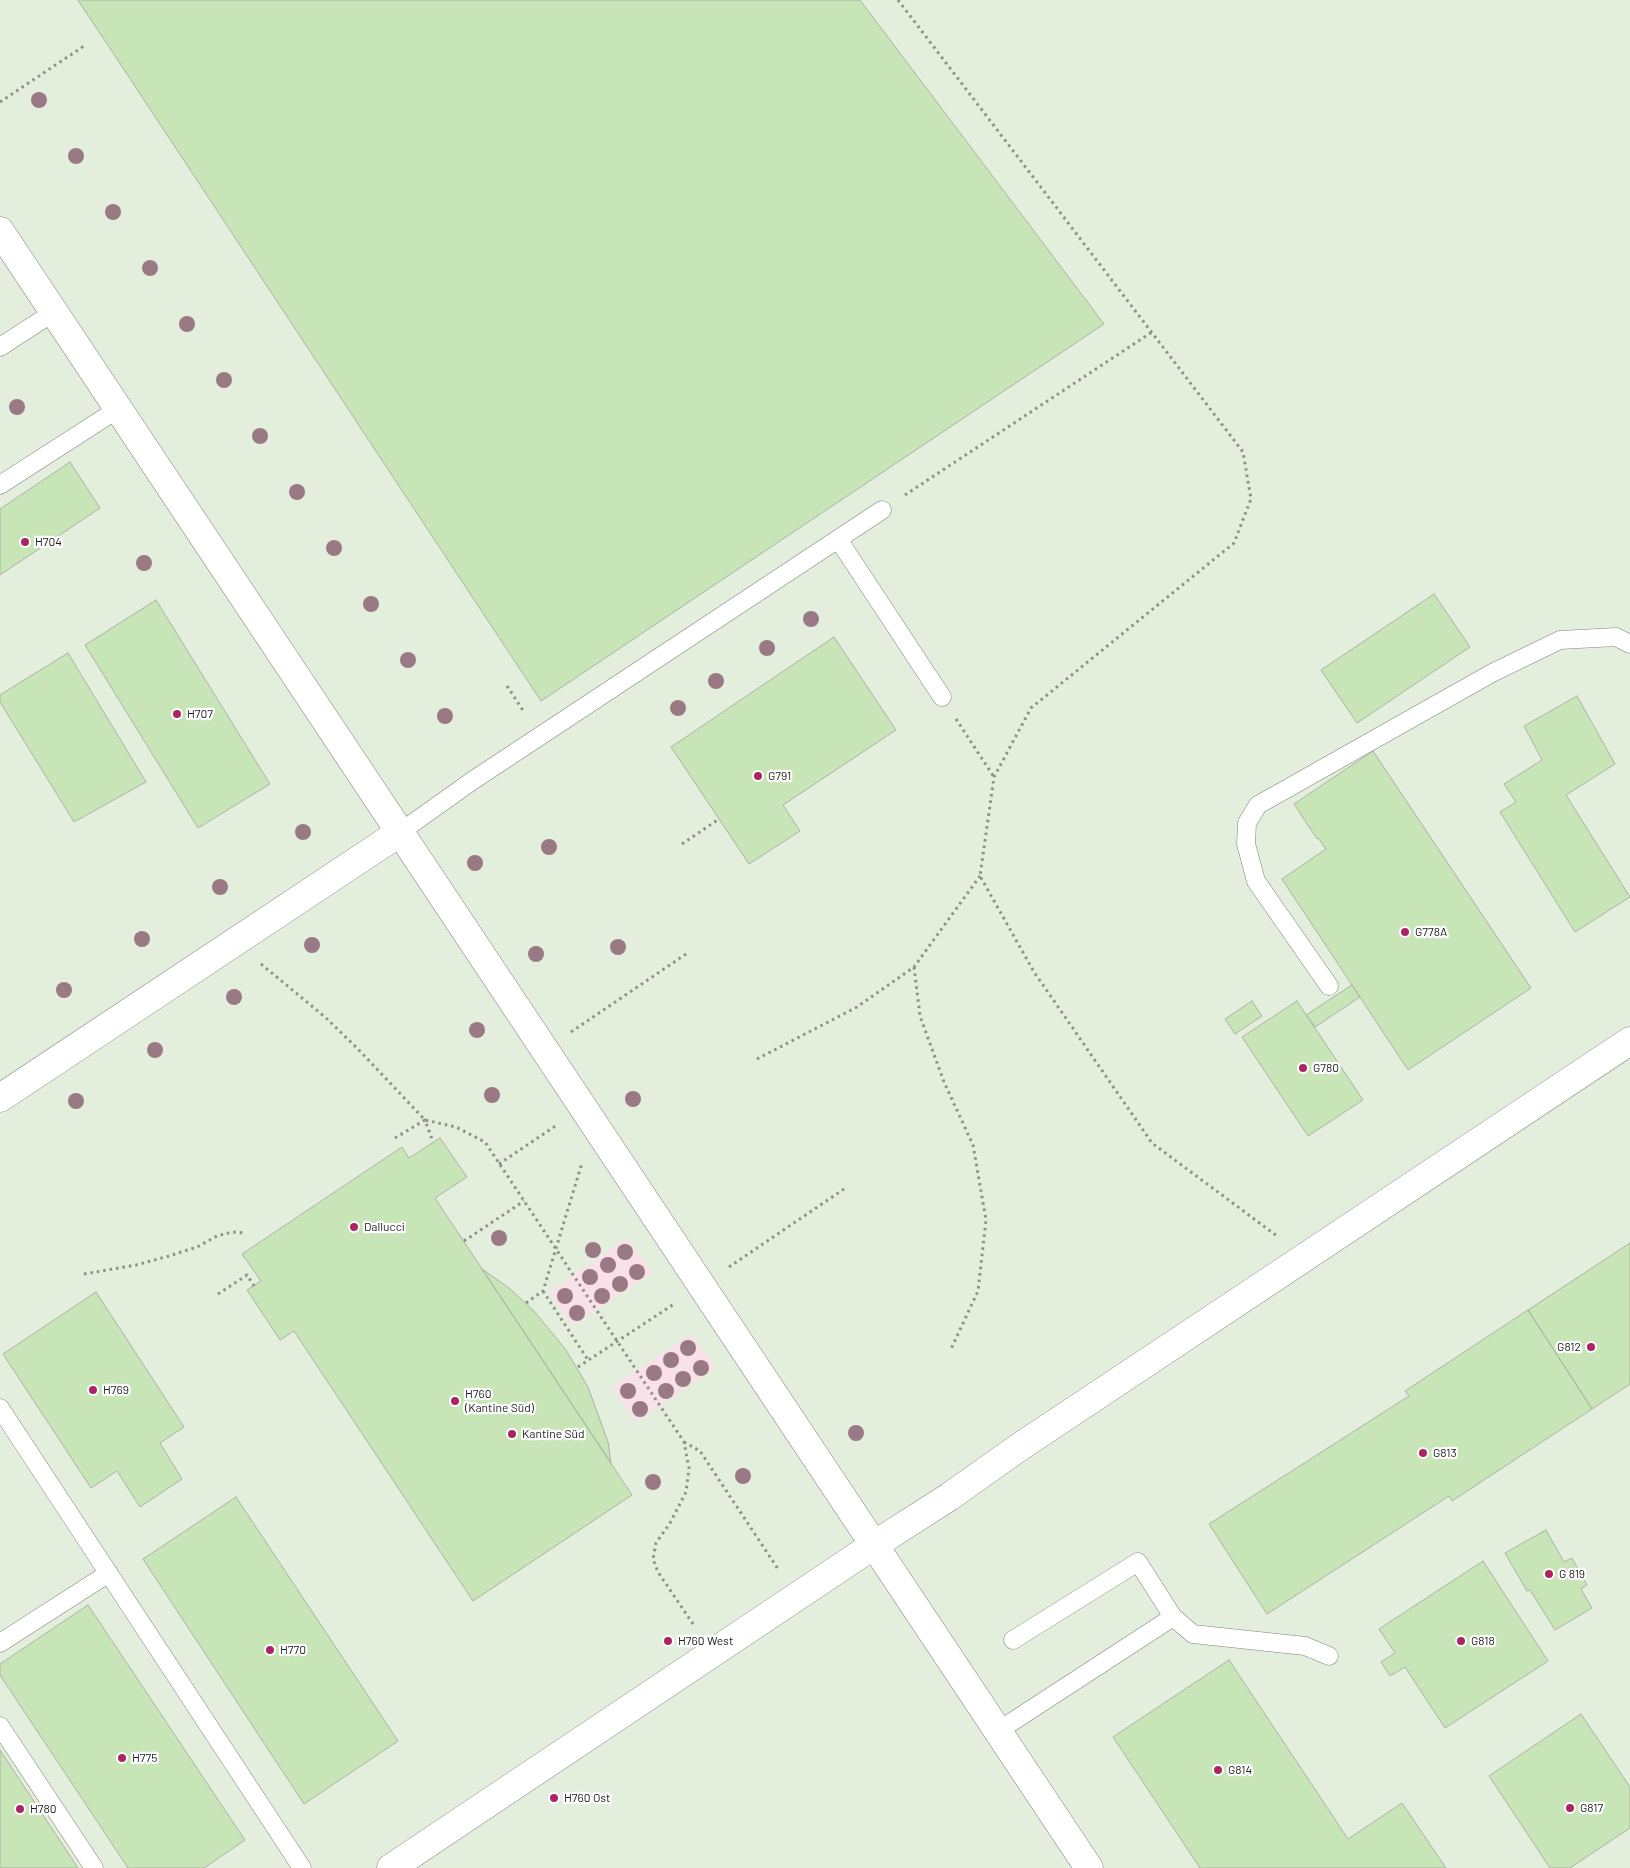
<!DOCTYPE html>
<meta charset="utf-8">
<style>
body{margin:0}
canvas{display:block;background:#f3fbee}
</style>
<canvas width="1630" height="1868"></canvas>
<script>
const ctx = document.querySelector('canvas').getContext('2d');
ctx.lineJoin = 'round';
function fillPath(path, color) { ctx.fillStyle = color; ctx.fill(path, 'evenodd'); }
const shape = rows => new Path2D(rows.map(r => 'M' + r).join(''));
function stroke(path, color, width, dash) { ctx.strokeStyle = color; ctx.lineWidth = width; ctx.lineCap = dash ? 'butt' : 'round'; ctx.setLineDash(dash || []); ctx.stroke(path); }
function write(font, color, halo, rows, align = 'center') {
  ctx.font = font + ' Barlow,sans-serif'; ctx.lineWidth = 4.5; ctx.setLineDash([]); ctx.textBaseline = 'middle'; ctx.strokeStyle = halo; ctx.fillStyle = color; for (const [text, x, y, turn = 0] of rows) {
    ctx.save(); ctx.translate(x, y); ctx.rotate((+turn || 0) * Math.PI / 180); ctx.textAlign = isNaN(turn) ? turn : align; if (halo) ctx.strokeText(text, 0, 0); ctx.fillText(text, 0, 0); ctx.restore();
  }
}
fillPath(shape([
 [0,0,1630,0,1630,1868,0,1868]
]), '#e3efdc');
fillPath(shape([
 [628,1238,652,1273,572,1326,549,1292],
 [692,1334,715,1368,636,1422,612,1387]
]), '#f8e1e8');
const building = shape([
 [78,0,860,0,1104,324,541,701,78,0],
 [70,462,100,508,0,575,0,509,70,462],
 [1434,594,1470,647,1357,723,1321,670,1434,594],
 [156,600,270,784,198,828,85,645,156,600],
 [834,637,896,730,783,805,800,831,749,864,671,747,834,637],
 [68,653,146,782,74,822,0,702,0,695,68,653],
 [1577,696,1615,764,1566,795,1630,897,1575,932,1500,812,1516,802,1504,784,1542,760,1524,726,1577,696],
 [1373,751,1531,988,1408,1070,1282,879,1326,849,1318,838,1317,839,1294,804,1373,751],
 [1352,985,1360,997,1315,1027,1306,1015,1352,985],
 [1252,1001,1262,1016,1235,1034,1225,1019,1252,1001],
 [1297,1001,1363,1100,1308,1136,1242,1037,1297,1001],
 [440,1138,467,1177,435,1198,632,1495,473,1601,294,1331,280,1340,247,1290,261,1281,242,1254,402,1147,409,1158,440,1138],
 [1630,1243,1630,1384,1592,1409,1528,1310,1630,1243],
 [482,1269,509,1288,534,1311,566,1350,588,1387,608,1442,611,1463,482,1269],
 [96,1292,184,1427,160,1443,182,1479,140,1507,117,1471,91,1488,3,1354,96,1292],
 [1528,1310,1592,1409,1452,1501,1449,1496,1267,1614,1209,1524,1409,1396,1405,1391,1528,1310],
 [236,1497,398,1741,304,1804,143,1559,236,1497],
 [1546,1530,1564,1562,1572,1558,1587,1585,1581,1589,1592,1608,1555,1630,1530,1590,1527,1591,1505,1553,1546,1530],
 [1483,1561,1548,1661,1445,1728,1405,1667,1390,1676,1381,1662,1395,1653,1379,1629,1483,1561],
 [88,1605,245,1840,204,1868,128,1868,0,1675,0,1664,88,1605],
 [1229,1660,1348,1839,1402,1803,1446,1868,1200,1868,1113,1737,1229,1660],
 [1581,1714,1630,1787,1630,1828,1570,1868,1550,1868,1489,1776,1581,1714],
 [0,1750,78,1868,0,1868,0,1750]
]);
fillPath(building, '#c7e5b6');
stroke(building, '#acb3a8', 1);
const service = shape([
 [0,347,54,312],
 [0,485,118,409],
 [838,539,942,697],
 [399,833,472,781,882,510],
 [1329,986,1256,881,1246,844,1247,823,1258,805,1492,673,1560,640,1616,637,1630,644],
 [0,1408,302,1868],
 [1013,1640,1138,1562,1173,1617,1193,1634,1305,1646,1329,1656],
 [0,1643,109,1573],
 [0,1726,94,1868],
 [998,1731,1173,1617]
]);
const minor = shape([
 [0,231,1089,1868],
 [0,1098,399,833],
 [391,1868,874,1545,949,1497,1018,1448,1630,1041]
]);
stroke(service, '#7e857a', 19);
stroke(minor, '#7e857a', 29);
stroke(shape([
 [898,0,1243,452,1251,499,1234,543,1031,708,994,777,980,876,1034,972,1152,1143,1277,1236],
 [0,102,84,46],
 [905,495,1152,332],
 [507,686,524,712],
 [956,719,994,777],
 [682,844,719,819],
 [261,964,325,1017,358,1049,425,1120,456,1127,485,1142,684,1442,689,1468,686,1492,670,1523,656,1543,653,1559,658,1572,695,1627],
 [914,967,920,1016,944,1082,973,1145,986,1220,978,1291,951,1349],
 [571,1032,686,954],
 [757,1059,857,1007,914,967,980,876],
 [395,1138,425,1120,433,1142],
 [499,1164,557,1125],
 [464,1241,524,1201],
 [729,1267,844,1189],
 [84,1274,136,1265,169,1256,197,1247,217,1236,232,1232,245,1233],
 [543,1291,588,1360],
 [218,1294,247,1275,254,1286],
 [526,1303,543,1291,582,1163],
 [578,1367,674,1304],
 [684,1442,700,1451,778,1569]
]), '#8b9188', 3, [2.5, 4]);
stroke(service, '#fff', 18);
stroke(minor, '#fff', 28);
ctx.fillStyle = '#997983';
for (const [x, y] of [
 [39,100],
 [76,156],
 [113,212],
 [150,268],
 [187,324],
 [224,380],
 [17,407],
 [260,436],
 [297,492],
 [334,548],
 [144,563],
 [371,604],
 [811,619],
 [767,648],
 [408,660],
 [716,681],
 [678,708],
 [445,716],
 [303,832],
 [549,847],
 [475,863],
 [220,887],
 [142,939],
 [312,945],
 [618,947],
 [536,954],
 [64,990],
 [234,997],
 [477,1030],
 [155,1050],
 [492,1095],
 [633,1099],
 [76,1101],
 [499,1238],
 [593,1250],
 [625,1252],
 [608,1265],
 [637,1272],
 [590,1277],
 [620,1284],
 [565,1296],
 [602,1296],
 [577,1313],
 [688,1348],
 [671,1360],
 [701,1368],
 [654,1373],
 [683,1379],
 [628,1391],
 [666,1391],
 [640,1409],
 [856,1433],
 [743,1476],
 [653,1482]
]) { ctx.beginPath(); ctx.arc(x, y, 8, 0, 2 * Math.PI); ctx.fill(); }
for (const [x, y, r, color] of [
 [25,542,5,"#ad2465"],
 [177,714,5,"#ad2465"],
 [758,776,5,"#ad2465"],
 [1405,932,5,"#ad2465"],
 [1303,1068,5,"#ad2465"],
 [354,1227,5,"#ad2465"],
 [1591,1347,5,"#ad2465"],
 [93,1390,5,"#ad2465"],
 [455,1401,5,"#ad2465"],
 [512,1434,5,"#ad2465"],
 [1423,1453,5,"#ad2465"],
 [1549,1574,5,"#ad2465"],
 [668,1641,5,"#ad2465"],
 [1461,1641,5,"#ad2465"],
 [270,1650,5,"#ad2465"],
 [122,1758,5,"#ad2465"],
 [1218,1770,5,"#ad2465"],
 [554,1798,5,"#ad2465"],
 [1570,1808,5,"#ad2465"],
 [20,1809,5,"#ad2465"]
]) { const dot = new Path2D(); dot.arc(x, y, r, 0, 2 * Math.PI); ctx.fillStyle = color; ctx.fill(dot); stroke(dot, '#fff', 2); }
write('12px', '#1b1e19', '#fff', [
 ["H704",35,542],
 ["H707",187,714],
 ["G791",768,776],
 ["G778A",1415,932],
 ["G780",1313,1068],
 ["Dallucci",364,1227],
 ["G812",1581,1347,"right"],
 ["H769",103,1390],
 ["H760",465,1394],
 ["(Kantine Süd)",465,1408],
 ["Kantine Süd",522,1434],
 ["G813",1433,1453],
 ["G 819",1559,1574],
 ["H760 West",678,1641],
 ["G818",1471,1641],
 ["H770",280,1650],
 ["H775",132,1758],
 ["G814",1228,1770],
 ["H760 Ost",564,1798],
 ["G817",1580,1808],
 ["H780",30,1809]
], 'left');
</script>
